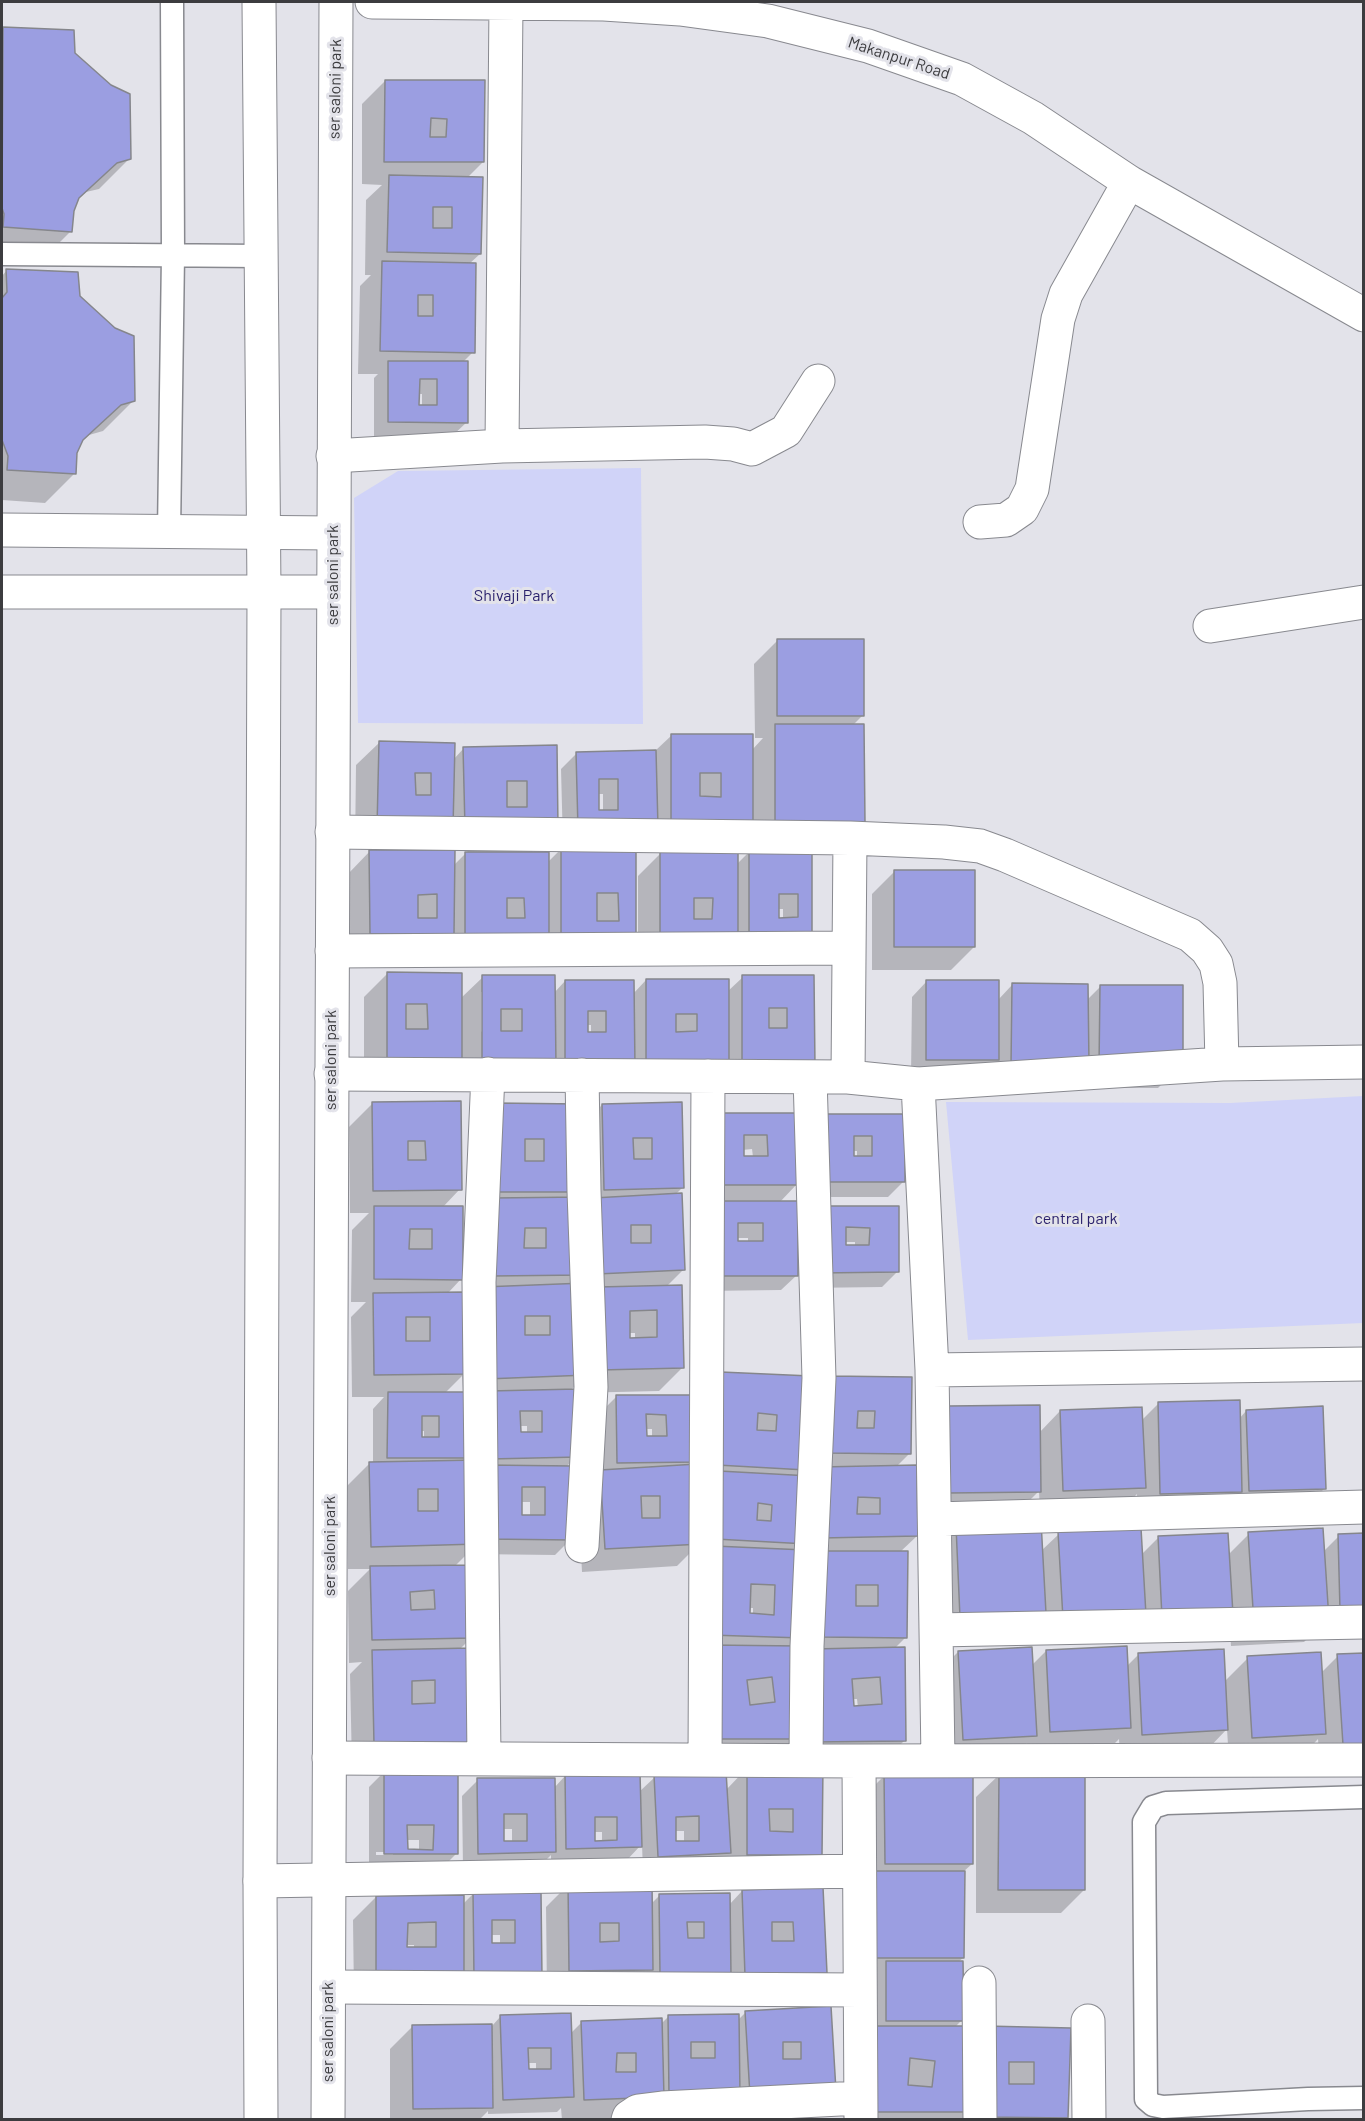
<!DOCTYPE html>
<style>
body{margin:0}
#map{position:relative;width:1365px;height:2121px;overflow:hidden;background:#e3e3ea;font-family:Barlow,sans-serif}
canvas{display:block}
.frame{position:absolute;inset:0;border:3px solid #3c3c3f;pointer-events:none}
</style>
<div id="map">
<canvas width="1365" height="2121"></canvas>
<div class="frame"></div>
</div>
<script>
const ctx = document.querySelector('canvas').getContext('2d');
ctx.lineJoin = 'round';
function fillPath(path, color) { ctx.fillStyle = color; ctx.fill(path, 'evenodd'); }
const shape = rows => new Path2D(rows.map(r => 'M' + r).join(''));
function stroke(path, color, width, dash) { ctx.strokeStyle = color; ctx.lineWidth = width; ctx.lineCap = dash ? 'butt' : 'round'; ctx.setLineDash(dash || []); ctx.stroke(path); }
function write(font, color, halo, rows, align = 'center') {
  ctx.font = font + ' Barlow,sans-serif'; ctx.lineWidth = 6; ctx.setLineDash([]); ctx.textBaseline = 'middle'; ctx.strokeStyle = halo; ctx.fillStyle = color; for (const [text, x, y, turn = 0] of rows) {
    ctx.save(); ctx.translate(x, y); ctx.rotate((+turn || 0) * Math.PI / 180); ctx.textAlign = isNaN(turn) ? turn : align; if (halo) ctx.strokeText(text, 0, 0); ctx.fillText(text, 0, 0); ctx.restore();
  }
}
fillPath(shape([
 [641,468,643,724,358,723,354,498,398,471],
 [1363,1096,1363,1323,968,1340,946,1102,1230,1103]
]), '#d0d3f8');
fillPath(shape([
 [3,28,74,54,129,159,99,189,86,192,76,201,72,210,71,231,41,261,2,258,2,30],
 [385,81,483,82,483,162,466,179,480,254,469,264,473,352,463,362,467,422,451,437,374,437,374,378,378,374,358,374,360,286,371,275,365,275,366,200,382,185,362,184,362,104],
 [418,394,422,394,422,407,418,407],
 [7,270,78,297,133,401,103,431,89,435,80,443,76,453,75,473,45,503,2,500,2,276],
 [777,641,863,715,852,726,863,822,563,845,561,769,576,754,655,751,672,735,752,750,763,738,755,738,754,664],
 [598,794,603,794,603,811,598,811],
 [380,742,453,760,464,748,555,747,557,828,531,853,547,863,561,849,634,849,634,935,347,956,347,875,372,849,355,849,356,765],
 [442,837,442,852,427,852],
 [453,851,468,851,453,866],
 [749,852,810,852,795,949,638,957,638,876,661,853,736,865],
 [778,909,783,909,783,919,778,919],
 [895,871,974,947,951,970,872,970,872,894],
 [387,974,461,998,483,977,554,993,565,981,633,994,646,980,727,992,743,977,813,977,813,1066,364,1081,364,997],
 [481,992,484,992,484,1029,481,1032],
 [587,1025,591,1025,591,1033,587,1033],
 [927,981,998,1000,1012,985,1087,1000,1100,987,1181,1065,1158,1088,1077,1088,911,1075,912,997],
 [459,1103,460,1189,442,1208,461,1279,448,1293,464,1293,473,1128,579,1128,602,1105,681,1103,683,1187,675,1195,684,1269,666,1287,682,1368,659,1391,575,1393,577,1456,566,1467,570,1540,555,1555,470,1554,470,1551,454,1567,471,1638,459,1650,472,1742,352,1767,350,1674,362,1662,349,1663,348,1591,370,1569,348,1569,347,1486,370,1463,373,1463,373,1409,384,1397,352,1397,351,1317,366,1302,351,1302,352,1230,369,1213,350,1213,349,1127,372,1104],
 [628,1333,635,1333,635,1339,628,1339],
 [462,1376,463,1393,445,1393],
 [577,1384,578,1390,571,1390],
 [519,1426,527,1426,527,1434,519,1434],
 [421,1431,424,1431,424,1438,421,1438],
 [520,1502,530,1502,530,1517,520,1517],
 [798,1115,797,1184,779,1203,797,1275,781,1290,703,1291,699,1130],
 [752,1149,753,1157,742,1157,742,1150],
 [737,1238,748,1238,748,1242,737,1243],
 [903,1116,904,1181,888,1197,806,1197,806,1131],
 [852,1151,857,1151,857,1158,853,1158],
 [897,1208,897,1272,882,1287,805,1288,805,1223],
 [844,1242,855,1242,855,1247,844,1247],
 [910,1379,909,1454,896,1467,917,1536,899,1553,906,1637,894,1649,905,1740,882,1763,797,1764,821,1855,798,1878,643,1872,642,1844,625,1862,551,1864,551,1855,539,1867,463,1868,462,1796,478,1780,554,1788,565,1776,639,1792,655,1777,726,1790,748,1767,688,1761,688,1669,700,1658,688,1657,693,1550,677,1566,582,1572,578,1494,601,1412,616,1397,696,1396],
 [645,1429,652,1429,652,1438,645,1438],
 [748,1608,753,1608,753,1615,748,1615],
 [852,1699,857,1699,858,1708,853,1708],
 [502,1829,512,1829,512,1842,502,1842],
 [675,1831,684,1831,684,1843,674,1843],
 [593,1832,602,1832,602,1842,593,1842],
 [1158,1404,1239,1419,1246,1411,1325,1488,1302,1511,1138,1517,1137,1494,1121,1510,1040,1513,1039,1491,1016,1514,927,1516,926,1431,1039,1433,1060,1411,1141,1421],
 [956,1528,1041,1551,1059,1534,1141,1555,1158,1538,1228,1555,1249,1534,1323,1552,1339,1536,1364,1632,1318,1628,1304,1642,1231,1646,1229,1616,938,1641,933,1551],
 [1046,1651,1126,1667,1138,1655,1224,1682,1248,1658,1321,1673,1338,1656,1364,1765,1320,1767,1318,1739,1301,1757,1229,1761,1227,1729,1204,1753,1120,1757,1119,1739,1107,1751,1028,1755,1027,1743,1012,1758,940,1762,935,1675,958,1652,1031,1666],
 [384,1772,457,1772,457,1853,441,1869,369,1869,369,1787],
 [406,1840,419,1840,419,1851,406,1851],
 [376,1852,393,1852,393,1855,376,1855],
 [1000,1774,1084,1890,1061,1913,976,1913,976,1797],
 [885,1775,972,1864,963,1872,963,1958,958,1962,962,2020,954,2028,1069,2030,1067,2117,1065,2120,854,2120,862,1798],
 [569,1884,651,1904,659,1896,729,1905,742,1891,822,1888,826,1972,803,1995,547,1994,546,1907],
 [540,1893,541,1978,354,1996,353,1920,376,1897,462,1905,473,1894],
 [491,1935,500,1935,500,1945,491,1944],
 [406,1945,414,1945,414,1949,406,1949],
 [830,2007,835,2090,640,2120,562,2120,561,2108,557,2112,488,2114,488,2111,479,2120,390,2120,390,2049,413,2026,492,2026,500,2017,570,2034,582,2022,660,2025,668,2017,737,2021,746,2012],
 [527,2063,536,2063,536,2070,527,2070]
]), '#0003');
const building = shape([
 [3,27,74,30,75,53,111,85,130,94,131,159,117,163,79,198,74,211,72,232,3,227,4,214,2,208,3,27],
 [385,80,485,80,484,162,384,162,385,80],
 [431,118,447,119,446,137,430,137,431,118],
 [389,175,483,177,481,254,387,252,389,175],
 [433,207,452,207,452,228,433,228,433,207],
 [382,261,476,263,475,353,380,351,382,261],
 [418,295,433,295,433,316,418,316,418,295],
 [6,269,78,272,80,296,115,328,134,336,135,401,121,405,83,440,77,453,76,474,7,470,8,456,2,440,2,298,7,292,6,269],
 [388,361,468,361,468,423,388,422,388,361],
 [420,379,437,379,437,405,419,405,420,379],
 [777,639,864,639,864,716,777,716,777,639],
 [775,724,864,724,865,823,775,822,775,724],
 [671,734,753,734,753,824,671,824,671,734],
 [700,773,721,773,721,797,700,796,700,773],
 [379,741,455,743,453,828,377,827,379,741],
 [415,773,431,773,431,795,416,795,415,773],
 [557,745,558,828,465,829,463,747,557,745],
 [507,781,527,781,527,807,507,807,507,781],
 [656,750,658,827,578,830,576,752,656,750],
 [599,779,618,779,618,810,599,810,599,779],
 [561,847,636,848,636,936,561,936,561,847],
 [597,893,618,893,619,921,597,921,597,893],
 [369,850,455,850,454,934,370,934,369,850],
 [437,894,437,918,418,918,418,895,437,894],
 [749,850,812,850,812,934,749,935,749,850],
 [779,894,798,894,798,917,779,918,779,894],
 [738,851,738,935,660,935,660,852,738,851],
 [694,898,713,898,712,919,694,919,694,898],
 [465,852,549,852,549,936,465,936,465,852],
 [507,898,524,898,525,918,507,918,507,898],
 [894,870,975,870,975,947,894,947,894,870],
 [387,972,462,973,462,1059,387,1059,387,972],
 [406,1004,427,1004,428,1029,406,1029,406,1004],
 [482,975,555,975,556,1066,482,1066,482,975],
 [501,1009,522,1009,522,1031,501,1031,501,1009],
 [742,975,814,975,815,1067,742,1066,742,975],
 [769,1008,787,1008,787,1028,769,1028,769,1008],
 [646,979,729,979,729,1063,646,1063,646,979],
 [676,1014,697,1014,697,1031,676,1032,676,1014],
 [565,980,634,980,635,1067,565,1067,565,980],
 [588,1011,606,1011,606,1032,588,1032,588,1011],
 [926,980,999,980,999,1060,926,1060,926,980],
 [1012,983,1088,984,1089,1065,1011,1065,1012,983],
 [1100,985,1183,985,1183,1066,1099,1066,1100,985],
 [461,1101,462,1190,373,1191,372,1102,461,1101],
 [408,1141,425,1141,426,1160,408,1160,408,1141],
 [682,1102,684,1188,604,1190,602,1104,682,1102],
 [633,1138,652,1138,652,1159,634,1159,633,1138],
 [495,1103,580,1104,580,1192,495,1192,495,1103],
 [525,1139,544,1139,544,1161,525,1161,525,1139],
 [714,1113,799,1113,799,1185,714,1185,714,1113],
 [744,1135,767,1135,768,1156,744,1156,744,1135],
 [821,1114,905,1114,905,1182,821,1182,821,1114],
 [854,1136,872,1136,872,1156,854,1156,854,1136],
 [682,1193,685,1270,597,1274,593,1198,682,1193],
 [631,1225,651,1225,651,1243,631,1243,631,1225],
 [582,1197,584,1275,493,1276,492,1198,582,1197],
 [525,1228,546,1228,546,1248,524,1248,525,1228],
 [718,1201,798,1201,798,1276,718,1276,718,1201],
 [738,1223,763,1223,763,1241,738,1241,738,1223],
 [374,1206,463,1206,463,1280,374,1279,374,1206],
 [410,1229,432,1229,432,1249,409,1249,410,1229],
 [820,1206,899,1206,899,1272,820,1273,820,1206],
 [846,1227,870,1228,869,1245,846,1245,846,1227],
 [585,1283,588,1375,486,1379,482,1287,585,1283],
 [525,1316,550,1316,550,1335,525,1335,525,1316],
 [682,1285,684,1368,600,1370,598,1287,682,1285],
 [657,1310,657,1337,630,1338,630,1311,657,1310],
 [465,1292,466,1374,374,1375,373,1293,465,1292],
 [406,1317,430,1317,430,1341,406,1341,406,1317],
 [721,1372,811,1376,806,1470,717,1465,721,1372],
 [758,1413,777,1415,776,1431,757,1430,758,1413],
 [828,1376,912,1377,911,1454,826,1453,828,1376],
 [858,1411,875,1411,874,1428,857,1428,858,1411],
 [577,1389,579,1457,490,1459,489,1391,577,1389],
 [520,1411,542,1411,542,1432,521,1432,520,1411],
 [388,1392,476,1392,476,1458,387,1458,388,1392],
 [422,1416,439,1416,439,1437,422,1437,422,1416],
 [616,1395,697,1395,698,1462,617,1463,616,1395],
 [646,1414,666,1415,667,1436,647,1436,646,1414],
 [1240,1400,1242,1492,1160,1494,1158,1402,1240,1400],
 [1040,1405,1041,1492,949,1493,948,1406,1040,1405],
 [1323,1406,1326,1489,1249,1491,1246,1410,1323,1406],
 [1142,1407,1146,1488,1063,1491,1060,1410,1142,1407],
 [477,1460,479,1544,371,1547,369,1462,477,1460],
 [418,1489,438,1489,438,1511,418,1511,418,1489],
 [697,1464,702,1544,605,1549,600,1470,697,1464],
 [641,1496,660,1496,660,1518,642,1518,641,1496],
 [486,1465,573,1466,572,1540,485,1539,486,1465],
 [522,1487,545,1487,545,1515,522,1515,522,1487],
 [917,1465,918,1536,822,1538,820,1467,917,1465],
 [858,1497,880,1498,880,1514,857,1514,858,1497],
 [719,1471,811,1476,807,1544,715,1539,719,1471],
 [758,1503,772,1505,771,1521,757,1520,758,1503],
 [1041,1521,1046,1613,960,1618,956,1526,1041,1521],
 [1141,1528,1146,1615,1063,1619,1058,1532,1141,1528],
 [1323,1528,1329,1620,1254,1624,1248,1532,1323,1528],
 [1228,1533,1233,1614,1162,1618,1158,1536,1228,1533],
 [1364,1533,1364,1610,1340,1611,1338,1534,1364,1533],
 [714,1546,806,1550,802,1638,710,1635,714,1546],
 [751,1584,775,1585,774,1615,750,1613,751,1584],
 [822,1551,908,1551,907,1638,821,1637,822,1551],
 [856,1585,878,1585,878,1606,856,1606,856,1585],
 [471,1565,473,1638,372,1640,370,1566,471,1565],
 [434,1590,435,1609,411,1610,410,1592,434,1590],
 [710,1645,800,1646,800,1739,710,1739,710,1645],
 [772,1677,775,1702,750,1705,747,1680,772,1677],
 [1127,1646,1131,1728,1050,1732,1046,1650,1127,1646],
 [905,1647,906,1741,813,1742,812,1649,905,1647],
 [880,1677,882,1704,854,1706,852,1679,880,1677],
 [1032,1647,1037,1736,963,1740,958,1651,1032,1647],
 [471,1648,473,1743,374,1745,372,1650,471,1648],
 [435,1680,435,1703,412,1704,412,1681,435,1680],
 [1224,1649,1228,1730,1142,1735,1138,1653,1224,1649],
 [1321,1652,1326,1734,1252,1738,1247,1656,1321,1652],
 [1364,1653,1364,1744,1343,1745,1337,1654,1364,1653],
 [747,1766,823,1766,822,1855,747,1855,747,1766],
 [769,1809,793,1809,793,1832,770,1831,769,1809],
 [384,1770,458,1771,458,1854,384,1854,384,1770],
 [407,1825,434,1825,433,1850,408,1849,407,1825],
 [726,1771,731,1853,658,1857,654,1775,726,1771],
 [699,1816,699,1841,676,1841,676,1817,699,1816],
 [640,1773,642,1847,566,1849,565,1775,640,1773],
 [595,1817,617,1817,617,1840,595,1841,595,1817],
 [884,1773,973,1774,973,1864,885,1864,884,1773],
 [999,1773,1085,1773,1085,1890,998,1890,999,1773],
 [477,1778,555,1778,556,1852,478,1854,477,1778],
 [504,1814,527,1814,527,1841,504,1841,504,1814],
 [875,1871,965,1871,964,1958,875,1958,875,1871],
 [652,1881,653,1970,569,1971,568,1883,652,1881],
 [600,1923,619,1923,619,1941,600,1942,600,1923],
 [823,1887,827,1973,745,1976,742,1890,823,1887],
 [772,1922,793,1922,794,1941,772,1941,772,1922],
 [473,1892,541,1892,542,1978,474,1979,473,1892],
 [492,1920,515,1920,515,1943,492,1943,492,1920],
 [730,1893,731,1975,660,1975,659,1894,730,1893],
 [687,1922,704,1922,704,1938,688,1938,687,1922],
 [464,1895,464,1973,376,1974,376,1896,464,1895],
 [436,1922,436,1947,407,1947,408,1923,436,1922],
 [886,1961,963,1961,964,2021,886,2021,886,1961],
 [831,2006,836,2091,750,2096,745,2011,831,2006],
 [783,2042,801,2042,801,2059,783,2059,783,2042],
 [571,2013,574,2097,503,2100,500,2015,571,2013],
 [528,2048,551,2048,551,2069,529,2069,528,2048],
 [739,2014,740,2096,669,2097,668,2015,739,2014],
 [691,2042,715,2042,715,2058,691,2058,691,2042],
 [662,2018,664,2097,584,2100,581,2021,662,2018],
 [617,2053,636,2053,636,2072,616,2072,617,2053],
 [492,2024,493,2108,413,2109,412,2025,492,2024],
 [877,2026,973,2026,973,2112,876,2112,877,2026],
 [910,2058,935,2061,932,2087,908,2085,910,2058],
 [985,2026,1071,2028,1068,2118,984,2117,985,2026],
 [1009,2062,1034,2062,1034,2084,1009,2084,1009,2062]
]);
fillPath(building, '#9b9ee1');
stroke(building, '#85868b', 1.5);
const lane = shape([
 [2,254,261,256],
 [169,532,173,255,172,2],
 [1364,1797,1166,1803,1153,1807,1144,1822,1146,2099,1153,2105,1163,2107,1308,2099,1364,2098]
]);
const street = shape([
 [372,2,604,4,680,9,768,21,868,46,962,79,1033,118,1129,182,1364,315],
 [502,446,506,3],
 [333,456,502,446,705,442,733,444,752,449,786,431,818,381],
 [980,522,1006,520,1022,509,1032,489,1058,319,1066,294,1129,182],
 [2,530,333,533],
 [2,592,333,592],
 [1210,626,1364,602],
 [332,832,850,838,944,842,980,846,1005,855,1190,935,1207,950,1216,964,1220,983,1222,1064],
 [332,951,849,948],
 [331,1074,848,1077,918,1084,1222,1064,1364,1062],
 [848,1077,850,838],
 [918,1084,932,1370,938,1760],
 [932,1370,1364,1364],
 [935,1519,1364,1507],
 [582,1546,591,1387,584,1191,582,1075],
 [936,1630,1364,1622],
 [329,1758,859,1761,861,2120],
 [484,1758,479,1282,488,1074],
 [705,1759,708,1076],
 [806,1760,807,1646,819,1378,810,1077],
 [859,1761,1364,1760],
 [260,1881,859,1871],
 [979,1983,980,2120],
 [329,1987,860,1990],
 [1088,2021,1089,2120],
 [628,2120,629,2117,638,2111,662,2108,860,2098]
]);
const secondary = shape([
 [259,2,264,592,260,1881,261,2120],
 [328,2120,336,2]
]);
stroke(lane, '#88898f', 25);
stroke(street, '#88898f', 35);
stroke(secondary, '#88898f', 35);
stroke(lane, '#fff', 22);
stroke(street, '#fff', 33);
stroke(secondary, '#fff', 33);
write('16px', '#3c3c3f', '#e3e3ea', [
 ["Makanpur Road",899,58,18],
 ["ser saloni park",335,89,-89],
 ["ser saloni park",333,575,-90],
 ["ser saloni park",331,1060,-90],
 ["ser saloni park",330,1546,-90],
 ["ser saloni park",328,2032,-90]
]);
write('16px', '#281f6b', '#e3e3ea', [
 ["Shivaji Park",514,596],
 ["central park",1076,1219]
]);
</script>
